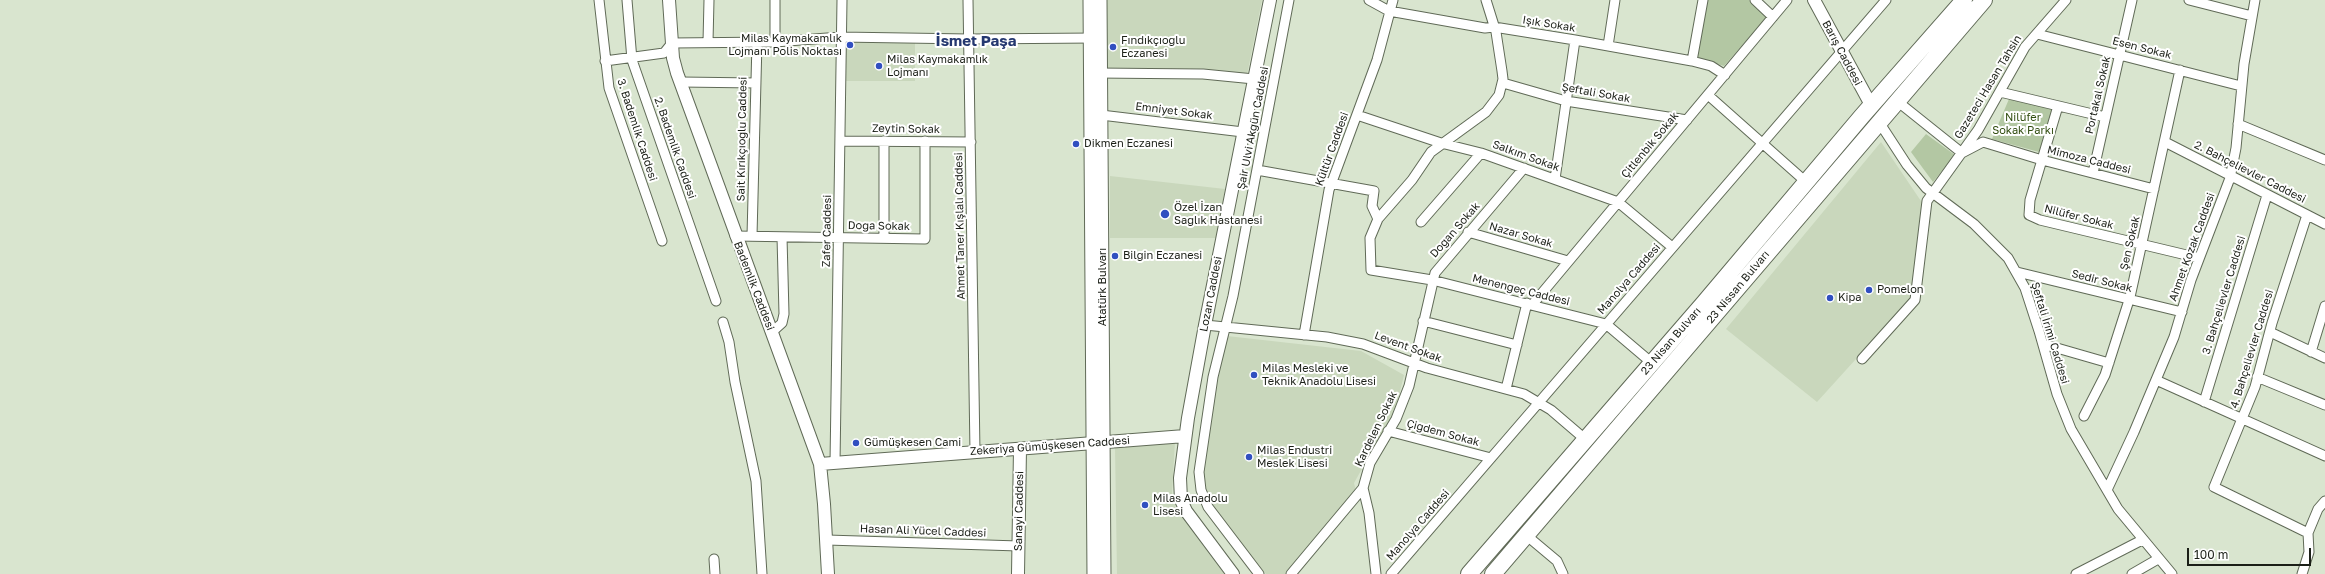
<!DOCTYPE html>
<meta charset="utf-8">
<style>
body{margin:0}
#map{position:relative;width:2325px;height:574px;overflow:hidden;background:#d9e5cf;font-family:"Golos Text",sans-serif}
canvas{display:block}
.scale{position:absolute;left:2187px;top:548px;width:124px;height:18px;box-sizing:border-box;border:2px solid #1b1f17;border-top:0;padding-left:5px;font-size:12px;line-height:14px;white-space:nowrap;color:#1b1f17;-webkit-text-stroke:3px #fff;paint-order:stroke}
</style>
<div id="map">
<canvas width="2325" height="574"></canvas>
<div class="scale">100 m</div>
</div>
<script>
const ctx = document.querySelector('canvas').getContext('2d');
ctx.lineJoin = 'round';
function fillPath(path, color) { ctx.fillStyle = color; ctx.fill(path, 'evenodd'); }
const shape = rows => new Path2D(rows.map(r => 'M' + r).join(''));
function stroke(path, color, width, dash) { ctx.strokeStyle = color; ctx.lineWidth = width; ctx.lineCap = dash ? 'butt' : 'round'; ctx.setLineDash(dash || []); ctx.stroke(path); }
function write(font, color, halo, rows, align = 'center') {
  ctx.font = font + ' "Golos Text",sans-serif'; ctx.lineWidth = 4; ctx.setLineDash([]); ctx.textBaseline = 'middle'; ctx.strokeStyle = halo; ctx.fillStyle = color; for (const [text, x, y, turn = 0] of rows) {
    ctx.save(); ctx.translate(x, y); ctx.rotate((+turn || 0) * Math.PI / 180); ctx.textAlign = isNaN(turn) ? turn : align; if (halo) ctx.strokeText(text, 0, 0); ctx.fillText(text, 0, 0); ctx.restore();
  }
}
fillPath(shape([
 [1106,0,1262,0,1247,75,1193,69,1107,68],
 [844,40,915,40,915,81,844,81],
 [1881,142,1923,204,1913,296,1817,402,1726,329],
 [1110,176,1225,189,1216,238,1110,238],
 [1227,336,1361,351,1404,375,1396,408,1354,483,1356,491,1287,574,1266,574,1218,514,1206,492,1203,470,1205,458,1222,353],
 [1175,441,1172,494,1176,508,1225,574,1117,574,1115,446]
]), '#c9d7bc');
fillPath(shape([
 [1708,0,1749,0,1767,17,1724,66,1697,58],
 [2009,99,2052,109,2039,152,1992,139],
 [1926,134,1955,155,1933,182,1911,152]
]), '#b3c7a3');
const minor = shape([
 [599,0,609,88,662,241],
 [627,0,632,60,716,301],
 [968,0,975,452],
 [1369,0,1389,11,1485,28,1494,27,1575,40,1692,61,1711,66,1725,75],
 [1486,0,1496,32,1502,71,1503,79,1499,95,1486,112,1431,152,1412,180,1378,219,1370,238,1371,270,1432,280,1606,324,1652,363],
 [1755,0,1773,17],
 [2189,0,2252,16],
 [2037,34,2241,86],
 [708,42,709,0],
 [775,42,775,0],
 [1608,46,1615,0],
 [605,61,664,53,672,43,775,42,840,37,969,39,1095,38],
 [1692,61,1703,0],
 [1096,73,1203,74,1254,79],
 [681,82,756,83],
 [1503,83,1566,101,1687,120],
 [2000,92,2105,117],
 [1708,95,1806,182],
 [1897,101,1962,153,1983,142,2042,160,2154,189],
 [2058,106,2030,200,2029,215,2040,220,2199,258],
 [1101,115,1243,132],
 [1357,115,1441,143,1481,153,1618,202,1672,247],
 [1879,122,1907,165,1926,188,1974,224,2008,258,2025,288,2039,331,2057,394,2071,429,2118,509,2172,574],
 [2238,124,2325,160],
 [840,141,971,142],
 [2165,142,2325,224],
 [1257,170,1374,191,1372,206,1378,219],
 [2093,173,2132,0],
 [1555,179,1575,40],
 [2307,215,2272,323,2255,387,2214,487,2308,533],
 [1421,222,1481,153],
 [1468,232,1568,261],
 [735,236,925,239,925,141],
 [752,236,757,42],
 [884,238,884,141],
 [2017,272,2182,312],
 [1532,305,1787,0],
 [1423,321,1517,345],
 [723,322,729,342,735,382,756,481,762,574],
 [1205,325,1327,337,1363,344,1427,368,1524,394,1551,410,1586,440],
 [772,332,782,323,784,314,782,237],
 [2270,332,2325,358],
 [1304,335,1329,190,1377,60,1393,0],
 [2043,344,2109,363],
 [2311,352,2325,306],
 [1862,359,1915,300,1927,201,1978,130,2025,47,2066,0],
 [2257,377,2325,405],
 [2156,380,2325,456],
 [1506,389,1527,303],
 [2204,402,2267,195],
 [2084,416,2105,375,2130,297,2180,70],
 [1388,431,1491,458],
 [835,463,842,0],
 [1363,488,1369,513,1376,574],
 [2107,490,2134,432,2174,337,2191,280,2230,178,2236,148,2244,64,2255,0],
 [1526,535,1557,561,1563,574],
 [827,540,1019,546],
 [714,559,715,574],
 [1259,574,1208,507,1201,490,1199,472,1213,377,1233,296,1289,0],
 [1291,574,1363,488,1370,463,1396,419,1409,386,1435,273,1524,168],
 [1391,574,1886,0],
 [2076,574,2142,540],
 [2132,574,2158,559],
 [2302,574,2309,552,2308,533,2318,509,2325,501]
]);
const tertiary = shape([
 [669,0,673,58,677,73,820,464,824,504,828,574],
 [1814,0,1871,105],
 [820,464,1185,436],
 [1018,574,1020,449],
 [1233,574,1186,511,1181,500,1180,478,1188,418,1205,325,1270,0]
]);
const secondary = shape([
 [1090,0,1094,574],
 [1100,0,1104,574]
]);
const trunk = shape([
 [1469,574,1704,303,1862,116,1964,0],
 [1493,574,1984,0]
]);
stroke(minor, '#606a57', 11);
stroke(tertiary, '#606a57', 14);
stroke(secondary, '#606a57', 15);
stroke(trunk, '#606a57', 18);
stroke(minor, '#fff', 9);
stroke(tertiary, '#fff', 12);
stroke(secondary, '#fff', 13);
stroke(trunk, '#fff', 16);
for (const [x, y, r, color] of [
 [850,45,4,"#314fc0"],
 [1113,47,4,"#314fc0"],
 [879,66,4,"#314fc0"],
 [1076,144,4,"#314fc0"],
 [1165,214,5,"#314fc0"],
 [1115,256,4,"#314fc0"],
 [1869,290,4,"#314fc0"],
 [1830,298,4,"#314fc0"],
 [1254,375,4,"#314fc0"],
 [856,443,4,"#314fc0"],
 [1249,457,4,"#314fc0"],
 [1145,505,4,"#314fc0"]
]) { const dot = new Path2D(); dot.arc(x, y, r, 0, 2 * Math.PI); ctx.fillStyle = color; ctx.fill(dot); stroke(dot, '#fff', 1.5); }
write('11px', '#1b1f17', '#fff', [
 ["Işık Sokak",1549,24,9],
 ["Esen Sokak",2142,48,14],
 ["Barış Caddesi",1842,53,62],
 ["Gazeteci Hasan Tahsin",1988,87,-59],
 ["Şeftali Sokak",1596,93,10],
 ["Portakal Sokak",2098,95,-77],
 ["Emniyet Sokak",1174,111,7],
 ["Şair Ulvi Akgün Caddesi",1253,128,-79],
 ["Zeytin Sokak",906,129,1],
 ["3. Bademlik Caddesi",637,130,72],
 ["Sait Kırıkçıoğlu Caddesi",742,139,-89],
 ["Çitlenbik Sokak",1650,145,-50],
 ["2. Bademlik Caddesi",675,148,71],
 ["Kültür Caddesi",1332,149,-70],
 ["Salkım Sokak",1526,156,20],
 ["Mimoza Caddesi",2089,160,14],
 ["2. Bahçelievler Caddesi",2250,172,27],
 ["Nilüfer Sokak",2079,217,14],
 ["Doğa Sokak",879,226,1],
 ["Ahmet Taner Kışlalı Caddesi",960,226,-91],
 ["Doğan Sokak",1455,230,-49],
 ["Zafer Caddesi",827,231,-89],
 ["Nazar Sokak",1521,235,16],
 ["Şen Sokak",2130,243,-77],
 ["Ahmet Kozak Caddesi",2192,247,-70],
 ["Manolya Caddesi",1629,279,-49],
 ["Sedir Sokak",2102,281,14],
 ["Bademlik Caddesi",754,286,69],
 ["Atatürk Bulvarı",1103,287,-90],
 ["23 Nissan Bulvarı",1738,287,-50],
 ["Menengeç Caddesi",1521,290,14],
 ["Lozan Caddesi",1211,294,-79],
 ["3. Bahçelievler Caddesi",2224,295,-73],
 ["Şeftali İrimi Caddesi",2050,333,73],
 ["23 Nisan Bulvarı",1671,341,-49],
 ["Levent Sokak",1408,347,20],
 ["4. Bahçelievler Caddesi",2252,349,-73],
 ["Kardelen Sokak",1376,429,-64],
 ["Çiğdem Sokak",1443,433,15],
 ["Zekeriya Gümüşkesen Caddesi",1050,446,-4],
 ["Sanayi Caddesi",1019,511,-89],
 ["Manolya Caddesi",1418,525,-49],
 ["Hasan Ali Yücel Caddesi",923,531,2]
]);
write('11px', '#1b1f17', '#fff', [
 ["Milas Kaymakamlık",842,39,"right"],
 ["Lojmanı Polis Noktası",842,52,"right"],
 ["Fındıkçıoğlu",1121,41],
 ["Eczanesi",1121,54],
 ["Milas Kaymakamlık",887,60],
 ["Lojmanı",887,73],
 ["Dikmen Eczanesi",1084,144],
 ["Özel İzan",1174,208],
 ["Sağlık Hastanesi",1174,221],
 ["Bilgin Eczanesi",1123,256],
 ["Pomelon",1877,290],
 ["Kipa",1838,298],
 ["Milas Mesleki ve",1262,369],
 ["Teknik Anadolu Lisesi",1262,382],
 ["Gümüşkesen Cami",864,443],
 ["Milas Endustri",1257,451],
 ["Meslek Lisesi",1257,464],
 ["Milas Anadolu",1153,499],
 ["Lisesi",1153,512]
], 'left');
write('11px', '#324e11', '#fff', [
 ["Nilüfer",2023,118],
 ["Sokak Parkı",2023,131]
]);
write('bold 15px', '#253870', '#fff', [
 ["İsmet Paşa",976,41]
]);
</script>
